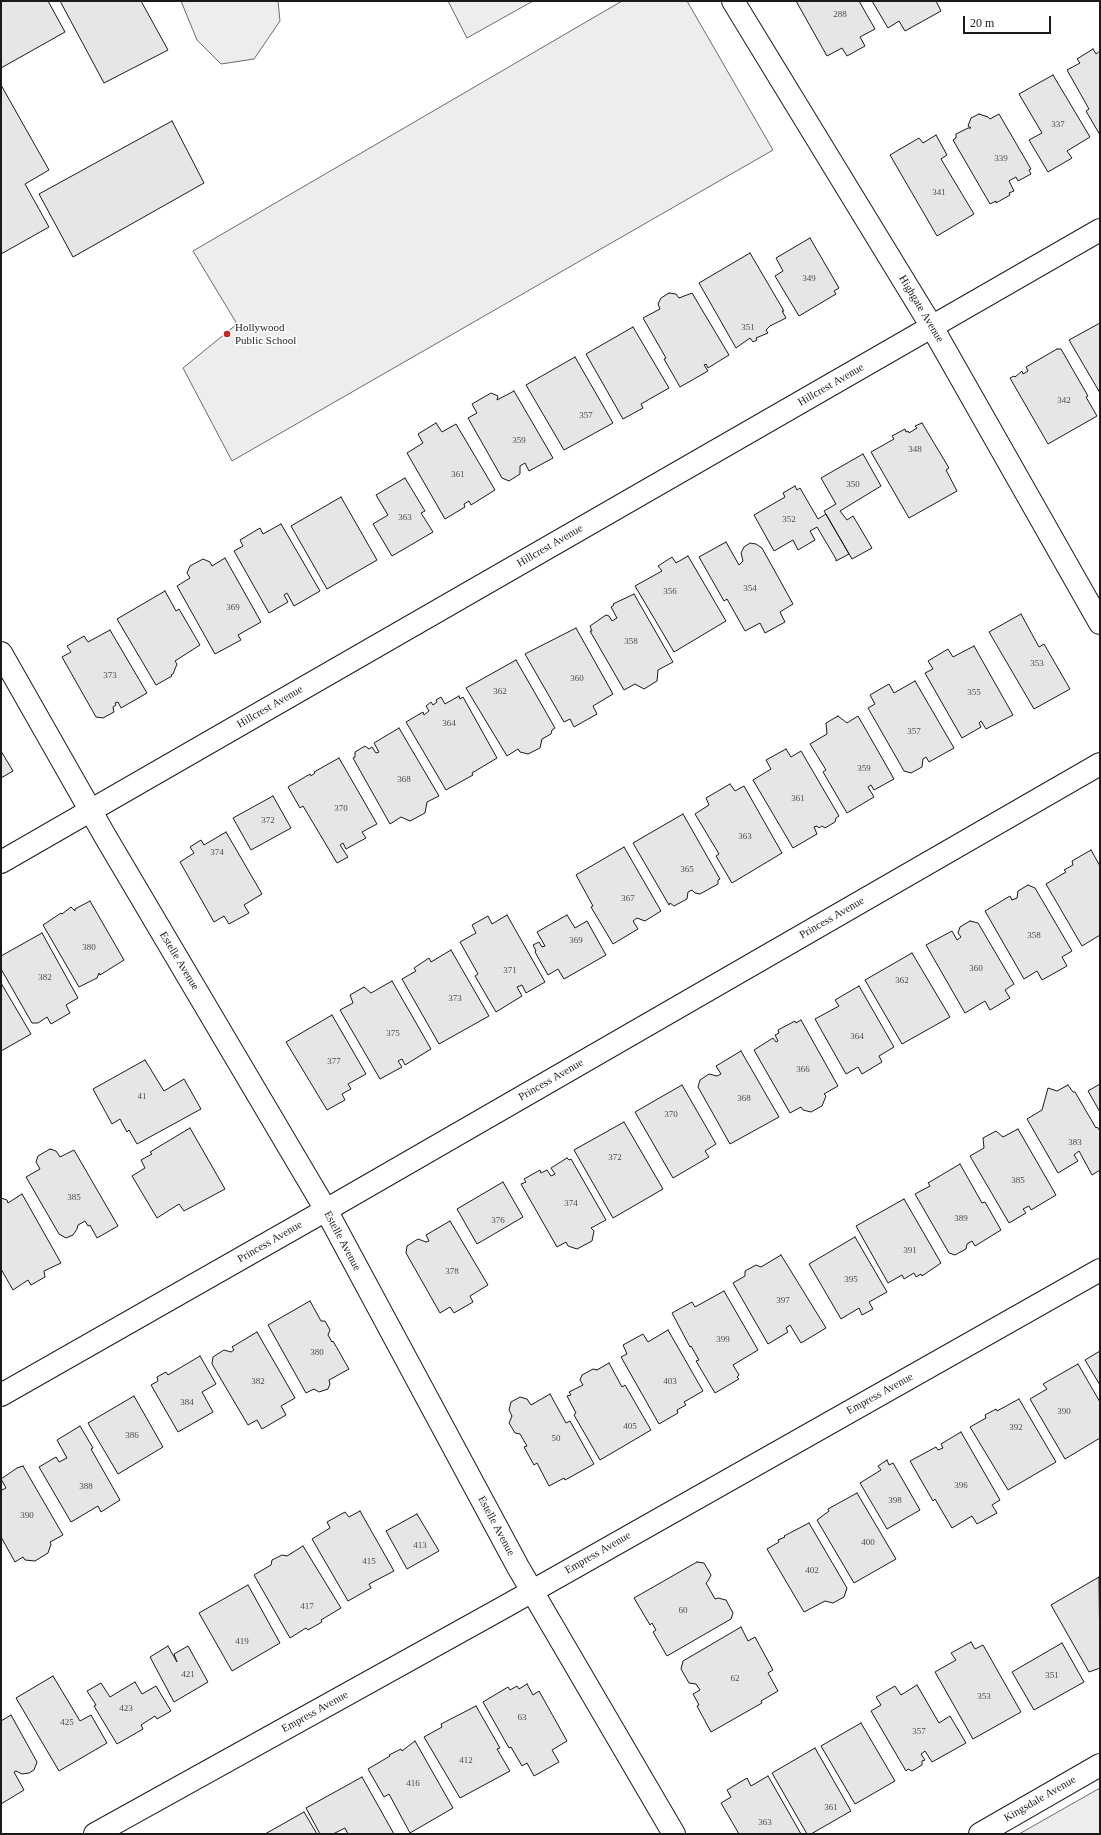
<!DOCTYPE html>
<style>
body{margin:0}
#map{position:relative;width:1101px;height:1835px;overflow:hidden;background:#fff;font-family:"Times New Roman",serif}
canvas{display:block}
.frame{position:absolute;inset:0;border:2px solid #1a1a1a;pointer-events:none}
.scale{position:absolute;left:963px;top:16px;width:88px;height:18px;box-sizing:border-box;border:2px solid #1a1a1a;border-top:0;padding-left:5px;font-size:12px;line-height:14px;white-space:nowrap;color:#1a1a1a;-webkit-text-stroke:3px #fff;paint-order:stroke}
</style>
<div id="map">
<canvas width="1101" height="1835"></canvas>
<div class="frame"></div>
<div class="scale">20 m</div>
</div>
<script>
const ctx = document.querySelector('canvas').getContext('2d');
ctx.lineJoin = 'round';
function fillPath(path, color) { ctx.fillStyle = color; ctx.fill(path, 'evenodd'); }
const shape = rows => new Path2D(rows.map(r => 'M' + r).join(''));
function stroke(path, color, width, dash) { ctx.strokeStyle = color; ctx.lineWidth = width; ctx.lineCap = dash ? 'butt' : 'round'; ctx.setLineDash(dash || []); ctx.stroke(path); }
function write(font, color, halo, rows, align = 'center') {
  ctx.font = font + ' "Times New Roman",serif'; ctx.lineWidth = 3; ctx.setLineDash([]); ctx.textBaseline = 'middle'; ctx.strokeStyle = halo; ctx.fillStyle = color; for (const [text, x, y, turn = 0] of rows) {
    ctx.save(); ctx.translate(x, y); ctx.rotate((+turn || 0) * Math.PI / 180); ctx.textAlign = isNaN(turn) ? turn : align; if (halo) ctx.strokeText(text, 0, 0); ctx.fillText(text, 0, 0); ctx.restore();
  }
}
const green = shape([
 [181,1,278,1,280,21,254,59,221,64,197,40,181,1],
 [448,1,533,1,467,38,448,1],
 [622,1,687,1,773,150,232,461,183,368,237,324,193,251,622,1],
 [1100,1788,1100,1834,1019,1834,1100,1788]
]);
fillPath(green, '#ededed');
stroke(green, '#6a6a6a', 1);
const building = shape([
 [1,1,48,1,65,32,1,68,1,1],
 [60,1,141,1,168,50,104,83,60,1],
 [796,1,859,1,875,29,860,37,865,46,847,56,842,48,827,56,796,1],
 [872,1,936,1,941,11,905,31,899,21,888,28,872,1],
 [1093,49,1096,54,1100,51,1100,135,1086,111,1089,109,1067,70,1080,63,1077,59,1093,49],
 [1053,75,1090,137,1067,151,1072,158,1048,172,1029,140,1042,133,1019,94,1053,75],
 [1,85,49,170,25,184,49,227,1,254,1,85],
 [979,114,988,117,990,119,999,114,1031,169,1029,170,1031,174,1018,181,1016,177,1009,181,1014,191,1009,193,1010,195,996,203,996,201,990,204,953,140,956,138,956,134,968,128,971,128,968,126,971,118,979,114],
 [172,121,204,183,73,257,39,194,172,121],
 [936,135,947,155,941,159,974,214,937,236,890,155,919,138,923,143,936,135],
 [810,238,839,288,834,291,836,294,799,316,775,276,783,271,776,258,810,238],
 [750,253,784,311,782,311,786,318,770,326,766,330,768,333,756,338,757,340,753,342,750,338,736,348,699,283,750,253],
 [669,293,676,294,679,298,692,293,729,355,708,368,706,364,704,365,708,371,680,387,664,359,666,358,643,318,660,309,658,304,661,298,669,293],
 [1100,323,1100,393,1069,340,1100,323],
 [633,327,669,388,641,404,643,408,623,419,586,354,633,327],
 [1057,349,1061,349,1088,396,1086,397,1097,416,1048,444,1010,378,1014,376,1015,377,1022,371,1023,374,1028,371,1026,367,1057,349],
 [575,357,613,423,564,450,526,385,575,357],
 [514,391,553,458,529,471,525,463,520,466,520,474,509,481,502,478,468,418,477,413,472,404,491,393,498,396,497,400,514,391],
 [436,423,442,432,456,424,495,490,471,505,469,501,464,504,465,507,445,519,407,453,423,443,418,434,436,423],
 [922,423,949,468,946,470,957,491,909,518,871,452,894,439,892,436,905,429,906,432,908,431,909,433,917,428,915,426,922,423],
 [863,454,881,486,840,511,847,520,853,516,872,548,852,559,824,511,836,504,821,478,863,454],
 [405,478,425,511,421,513,433,532,392,556,373,524,388,515,376,495,405,478],
 [795,486,797,490,800,488,818,519,826,514,849,554,836,561,836,559,817,527,810,531,815,540,798,550,793,540,774,551,754,515,785,497,783,493,795,486],
 [341,497,377,560,327,589,291,526,341,497],
 [281,524,320,591,294,606,287,593,284,595,288,602,269,613,234,551,243,546,240,540,260,528,263,534,281,524],
 [726,542,739,565,743,561,741,553,744,547,750,543,756,544,762,548,793,604,780,612,785,622,765,633,760,623,745,631,727,599,724,601,699,557,726,542],
 [688,556,726,621,674,652,635,586,662,571,658,566,672,557,676,563,688,556],
 [225,558,261,622,238,635,241,640,215,654,177,586,190,578,187,573,190,566,203,559,210,562,212,566,225,558],
 [165,591,176,611,179,609,200,645,175,661,177,664,173,674,171,675,172,676,156,685,117,619,165,591],
 [634,594,673,662,658,670,657,681,644,689,635,684,624,690,590,631,592,631,590,626,606,615,609,616,612,621,617,618,611,607,614,605,613,604,634,594],
 [1021,614,1039,647,1044,644,1070,689,1034,709,989,632,1021,614],
 [576,628,613,694,593,706,597,714,574,727,570,719,564,722,525,654,576,628],
 [110,630,147,693,121,708,118,702,115,703,116,705,113,707,114,712,103,718,96,717,62,657,71,652,67,646,84,636,88,642,110,630],
 [974,646,1013,715,986,729,981,721,979,723,981,727,962,738,925,673,933,669,928,661,948,649,953,657,974,646],
 [516,660,555,728,552,730,551,734,542,739,540,748,528,754,520,752,518,749,507,756,466,688,516,660],
 [915,681,954,748,929,762,926,757,923,759,922,767,911,773,904,771,868,708,875,704,870,695,889,684,894,693,915,681],
 [459,696,460,699,463,697,497,758,472,773,473,775,446,790,406,722,423,712,424,715,429,711,426,706,431,702,433,705,437,702,436,700,441,697,445,704,459,696],
 [838,716,847,723,858,716,894,779,874,790,871,785,868,787,874,797,847,813,823,772,826,770,810,744,827,734,826,723,838,716],
 [399,728,439,796,427,802,425,813,410,821,401,817,390,824,353,758,355,757,355,752,365,746,369,749,372,747,376,753,379,752,374,743,399,728],
 [786,749,791,757,801,751,839,816,836,818,835,822,825,828,822,826,819,828,817,826,814,827,817,834,793,848,753,780,771,769,766,760,786,749],
 [1,751,13,771,1,778,1,751],
 [339,758,377,824,362,832,366,838,346,849,343,843,340,845,348,857,337,863,303,806,300,808,288,787,310,774,311,776,315,773,314,772,339,758],
 [730,784,735,791,744,786,782,853,732,883,716,856,719,854,695,814,709,805,706,798,730,784],
 [273,796,291,828,251,850,233,818,273,796],
 [683,814,720,879,718,880,718,884,700,894,695,893,692,890,688,892,687,899,674,906,670,903,669,905,633,843,683,814],
 [226,832,262,894,244,905,249,913,229,924,224,916,214,922,180,862,194,853,190,847,201,840,204,845,226,832],
 [624,847,661,911,645,921,637,918,633,921,638,929,613,944,591,907,593,906,576,875,624,847],
 [1091,850,1100,866,1100,935,1082,946,1046,884,1066,872,1064,870,1073,865,1072,861,1091,850],
 [1028,885,1035,888,1072,951,1062,957,1067,966,1042,980,1037,971,1024,979,985,911,1010,896,1012,900,1017,898,1018,891,1028,885],
 [90,901,124,960,100,975,99,973,97,978,79,987,43,925,61,913,62,914,71,907,75,911,75,909,90,901],
 [507,915,545,982,526,993,522,985,517,987,522,996,496,1012,475,976,478,974,460,942,476,933,472,925,488,916,492,924,507,915],
 [567,915,575,928,587,921,606,955,564,979,558,969,548,975,535,952,536,951,533,945,539,942,542,947,545,946,537,932,567,915],
 [970,921,978,923,1014,984,1005,990,1010,998,990,1010,985,1001,965,1013,926,945,952,931,957,940,961,937,958,933,960,927,970,921],
 [42,933,78,998,66,1005,70,1013,51,1024,47,1017,38,1023,32,1023,1,969,1,956,42,933],
 [451,950,489,1016,439,1044,402,979,416,971,414,968,429,958,431,962,451,950],
 [912,953,950,1017,902,1044,865,980,912,953],
 [392,981,431,1049,405,1065,402,1059,398,1061,402,1067,380,1079,340,1010,353,1003,350,995,364,987,371,993,392,981],
 [1,983,31,1034,1,1051,1,983],
 [859,986,894,1047,879,1056,882,1062,862,1074,858,1067,846,1074,815,1019,839,1006,835,1000,859,986],
 [332,1015,366,1074,348,1084,351,1089,342,1094,345,1100,327,1110,286,1042,332,1015],
 [801,1020,838,1086,824,1094,826,1096,822,1106,811,1112,803,1110,801,1107,790,1113,754,1050,773,1038,776,1042,778,1041,775,1035,779,1033,778,1030,795,1021,796,1023,801,1020],
 [741,1051,779,1117,730,1144,698,1087,700,1080,709,1074,717,1076,721,1074,716,1066,741,1051],
 [145,1060,164,1091,184,1079,201,1109,137,1144,129,1130,127,1132,120,1119,112,1124,93,1089,145,1060],
 [1100,1084,1100,1112,1088,1091,1100,1084],
 [682,1085,716,1144,705,1151,709,1157,673,1178,635,1112,682,1085],
 [1068,1085,1073,1092,1075,1092,1096,1128,1097,1127,1100,1131,1100,1170,1092,1175,1079,1151,1074,1155,1078,1161,1058,1173,1027,1119,1042,1110,1048,1088,1057,1091,1068,1085],
 [624,1122,663,1189,613,1218,574,1150,624,1122],
 [190,1128,225,1189,184,1211,179,1204,157,1218,132,1176,145,1168,141,1160,152,1154,150,1152,190,1128],
 [1018,1129,1056,1195,1031,1210,1029,1206,1023,1209,1026,1213,1009,1223,970,1156,984,1148,983,1138,996,1131,1003,1137,1018,1129],
 [50,1149,56,1151,60,1157,74,1150,118,1226,97,1238,90,1225,88,1226,85,1221,78,1225,77,1229,73,1235,66,1238,59,1234,26,1177,40,1169,36,1162,38,1156,50,1149],
 [567,1158,569,1160,571,1159,606,1220,591,1228,594,1231,592,1241,577,1249,568,1246,566,1242,557,1247,521,1184,526,1182,524,1179,540,1170,541,1173,547,1170,551,1176,555,1174,551,1168,567,1158],
 [960,1164,982,1203,985,1202,1001,1230,975,1246,972,1241,967,1244,966,1249,955,1255,949,1253,915,1194,930,1186,928,1183,960,1164],
 [503,1182,523,1217,477,1244,457,1209,503,1182],
 [22,1194,61,1263,44,1271,45,1277,31,1285,28,1280,13,1290,1,1269,1,1198,7,1200,8,1203,22,1194],
 [904,1199,941,1263,922,1276,921,1274,916,1277,914,1273,904,1279,902,1275,888,1283,856,1226,904,1199],
 [450,1221,488,1285,470,1296,473,1302,454,1313,450,1307,440,1313,406,1253,407,1246,418,1239,426,1242,429,1241,426,1235,450,1221],
 [855,1237,887,1292,869,1302,873,1309,862,1315,859,1308,841,1319,809,1264,855,1237],
 [781,1255,826,1328,801,1343,790,1325,786,1328,788,1332,768,1344,733,1283,745,1276,745,1271,756,1265,761,1267,781,1255],
 [724,1291,758,1350,733,1365,739,1375,737,1377,739,1379,715,1393,696,1361,699,1360,691,1346,690,1347,672,1313,692,1302,695,1307,724,1291],
 [310,1301,321,1321,325,1321,330,1330,328,1335,332,1342,333,1341,349,1369,329,1380,330,1384,328,1389,319,1392,314,1389,306,1393,268,1325,310,1301],
 [668,1330,703,1391,684,1402,686,1405,677,1410,678,1413,659,1424,621,1357,627,1354,623,1345,643,1334,648,1342,668,1330],
 [257,1332,295,1398,281,1406,286,1415,262,1429,257,1420,248,1425,212,1364,213,1357,224,1350,231,1352,234,1350,232,1347,257,1332],
 [1100,1351,1100,1385,1085,1360,1100,1351],
 [200,1356,216,1384,202,1392,213,1412,178,1432,151,1385,158,1381,157,1377,166,1372,168,1375,200,1356],
 [609,1363,622,1387,625,1385,651,1430,600,1460,574,1415,576,1413,567,1396,571,1395,569,1392,583,1385,580,1380,582,1375,593,1369,597,1370,609,1363],
 [1078,1364,1100,1402,1100,1438,1065,1459,1030,1399,1047,1389,1043,1384,1078,1364],
 [550,1394,566,1423,570,1421,594,1464,565,1480,564,1478,549,1486,537,1463,534,1465,524,1447,527,1446,520,1434,515,1433,509,1423,512,1416,509,1410,511,1402,520,1397,527,1399,531,1405,550,1394],
 [134,1396,163,1447,118,1474,88,1423,134,1396],
 [1019,1399,1056,1462,1008,1490,970,1427,986,1418,985,1415,996,1409,997,1411,1019,1399],
 [80,1426,93,1448,91,1449,120,1500,101,1512,98,1506,71,1522,39,1467,56,1457,59,1462,67,1458,57,1440,80,1426],
 [961,1432,1000,1500,992,1505,997,1513,977,1524,972,1516,952,1528,935,1499,933,1501,910,1461,936,1447,938,1450,943,1448,941,1444,961,1432],
 [887,1460,889,1465,893,1463,920,1510,887,1529,860,1483,881,1470,878,1466,887,1460],
 [23,1466,63,1535,50,1542,51,1544,48,1553,35,1561,25,1560,23,1557,15,1562,1,1537,1,1489,2,1490,6,1488,1,1479,17,1468,23,1466],
 [857,1493,896,1559,854,1583,817,1520,829,1511,828,1509,857,1493],
 [360,1511,394,1571,369,1584,371,1588,348,1601,312,1539,330,1528,327,1522,345,1512,349,1517,360,1511],
 [417,1514,439,1551,407,1569,386,1531,417,1514],
 [809,1523,847,1588,844,1597,833,1603,825,1601,804,1612,767,1549,779,1542,778,1540,785,1537,784,1536,809,1523],
 [303,1546,341,1608,321,1620,322,1622,308,1630,306,1628,290,1638,254,1575,271,1565,272,1560,282,1555,287,1556,303,1546],
 [697,1562,704,1563,711,1575,708,1581,706,1583,715,1599,718,1598,726,1600,733,1613,731,1619,667,1656,653,1632,656,1630,652,1623,650,1625,634,1598,697,1562],
 [1099,1577,1100,1668,1089,1672,1051,1605,1099,1577],
 [248,1585,280,1643,232,1671,199,1613,248,1585],
 [741,1627,748,1641,755,1637,773,1670,768,1673,778,1691,761,1701,762,1703,711,1732,697,1706,699,1705,693,1694,700,1690,696,1684,689,1683,681,1669,683,1661,741,1627],
 [971,1642,975,1649,983,1645,1021,1712,973,1739,935,1672,956,1660,951,1653,971,1642],
 [1062,1643,1084,1682,1034,1710,1012,1672,1062,1643],
 [168,1646,177,1662,174,1654,188,1646,208,1682,174,1702,150,1657,168,1646],
 [53,1676,80,1721,91,1715,107,1743,59,1771,16,1698,53,1676],
 [135,1682,142,1694,156,1686,171,1711,157,1719,155,1716,141,1725,143,1729,117,1744,94,1706,96,1705,87,1691,101,1683,110,1697,135,1682],
 [527,1684,533,1695,539,1691,567,1741,552,1750,559,1762,534,1776,527,1763,522,1766,511,1747,509,1748,483,1702,508,1687,510,1690,517,1686,519,1689,527,1684],
 [917,1685,939,1723,950,1716,966,1743,932,1762,925,1751,921,1754,925,1760,922,1761,922,1765,912,1771,908,1769,906,1771,871,1711,881,1705,876,1697,895,1686,901,1695,917,1685],
 [476,1706,500,1748,497,1749,510,1771,460,1798,424,1737,442,1727,441,1724,476,1706],
 [11,1715,37,1762,34,1770,29,1773,22,1774,16,1771,14,1772,24,1790,1,1804,1,1721,11,1715],
 [861,1723,895,1781,855,1804,821,1746,861,1723],
 [415,1741,453,1808,410,1833,389,1794,384,1797,368,1769,390,1756,389,1755,401,1749,402,1751,415,1741],
 [815,1748,851,1811,811,1834,807,1834,772,1773,815,1748],
 [768,1776,801,1834,739,1834,721,1803,731,1797,727,1790,747,1778,751,1786,768,1776],
 [362,1777,394,1834,348,1834,345,1828,333,1834,320,1834,306,1808,362,1777],
 [304,1812,317,1834,265,1834,304,1812]
]);
fillPath(building, '#e6e6e6');
stroke(building, '#1a1a1a', 1);
const street = shape([
 [733,1,932,327,1100,623],
 [1,653,105,836,326,1210,518,1567,674,1834],
 [1,862,1100,230],
 [1,1395,326,1210,1100,764],
 [980,1834,1100,1765]
]);
const secondary = shape([
 [95,1834,506,1606,1100,1270]
]);
stroke(street, '#1a1a1a', 24);
stroke(secondary, '#1a1a1a', 24);
stroke(street, '#fff', 22);
stroke(secondary, '#fff', 22);
for (const [x, y, r, color] of [
 [227,334,4,"#c62828"]
]) { const dot = new Path2D(); dot.arc(x, y, r, 0, 2 * Math.PI); ctx.fillStyle = color; ctx.fill(dot); stroke(dot, '#fff', 1.5); }
write('9px', '#4d4d4d', null, [
 ["288",840,15],
 ["337",1058,125],
 ["339",1001,159],
 ["341",939,193],
 ["349",809,279],
 ["351",748,328],
 ["342",1064,401],
 ["357",586,416],
 ["359",519,441],
 ["348",915,450],
 ["361",458,475],
 ["350",853,485],
 ["363",405,518],
 ["352",789,520],
 ["354",750,589],
 ["356",670,592],
 ["369",233,608],
 ["358",631,642],
 ["353",1037,664],
 ["373",110,676],
 ["360",577,679],
 ["362",500,692],
 ["355",974,693],
 ["364",449,724],
 ["357",914,732],
 ["359",864,769],
 ["368",404,780],
 ["361",798,799],
 ["370",341,809],
 ["372",268,821],
 ["363",745,837],
 ["374",217,853],
 ["365",687,870],
 ["367",628,899],
 ["358",1034,936],
 ["369",576,941],
 ["380",89,948],
 ["360",976,969],
 ["371",510,971],
 ["382",45,978],
 ["362",902,981],
 ["373",455,999],
 ["375",393,1034],
 ["364",857,1037],
 ["377",334,1062],
 ["366",803,1070],
 ["41",142,1097],
 ["368",744,1099],
 ["370",671,1115],
 ["383",1075,1143],
 ["372",615,1158],
 ["385",1018,1181],
 ["385",74,1198],
 ["374",571,1204],
 ["389",961,1219],
 ["376",498,1221],
 ["391",910,1251],
 ["378",452,1272],
 ["395",851,1280],
 ["397",783,1301],
 ["399",723,1340],
 ["380",317,1353],
 ["382",258,1382],
 ["403",670,1382],
 ["384",187,1403],
 ["390",1064,1412],
 ["405",630,1427],
 ["392",1016,1428],
 ["386",132,1436],
 ["50",556,1439],
 ["396",961,1486],
 ["388",86,1487],
 ["398",895,1501],
 ["390",27,1516],
 ["400",868,1543],
 ["413",420,1546],
 ["415",369,1562],
 ["402",812,1571],
 ["417",307,1607],
 ["60",683,1611],
 ["419",242,1642],
 ["421",188,1675],
 ["351",1052,1676],
 ["62",735,1679],
 ["353",984,1697],
 ["423",126,1709],
 ["63",522,1718],
 ["425",67,1723],
 ["357",919,1732],
 ["412",466,1761],
 ["416",413,1784],
 ["361",831,1808],
 ["363",765,1823]
]);
write('11px', '#1a1a1a', '#fff', [
 ["Highgate Avenue",921,309,59],
 ["Hillcrest Avenue",831,385,-30],
 ["Hillcrest Avenue",550,546,-30],
 ["Hillcrest Avenue",270,707,-30],
 ["Princess Avenue",832,918,-30],
 ["Estelle Avenue",179,961,59],
 ["Princess Avenue",551,1080,-30],
 ["Estelle Avenue",342,1241,62],
 ["Princess Avenue",270,1242,-30],
 ["Empress Avenue",880,1394,-29],
 ["Estelle Avenue",496,1526,62],
 ["Empress Avenue",598,1553,-30],
 ["Empress Avenue",315,1712,-29],
 ["Kingsdale Avenue",1040,1799,-30]
]);
write('11px', '#1a1a1a', '#fff', [
 ["Hollywood",235,328],
 ["Public School",235,341]
], 'left');
</script>
